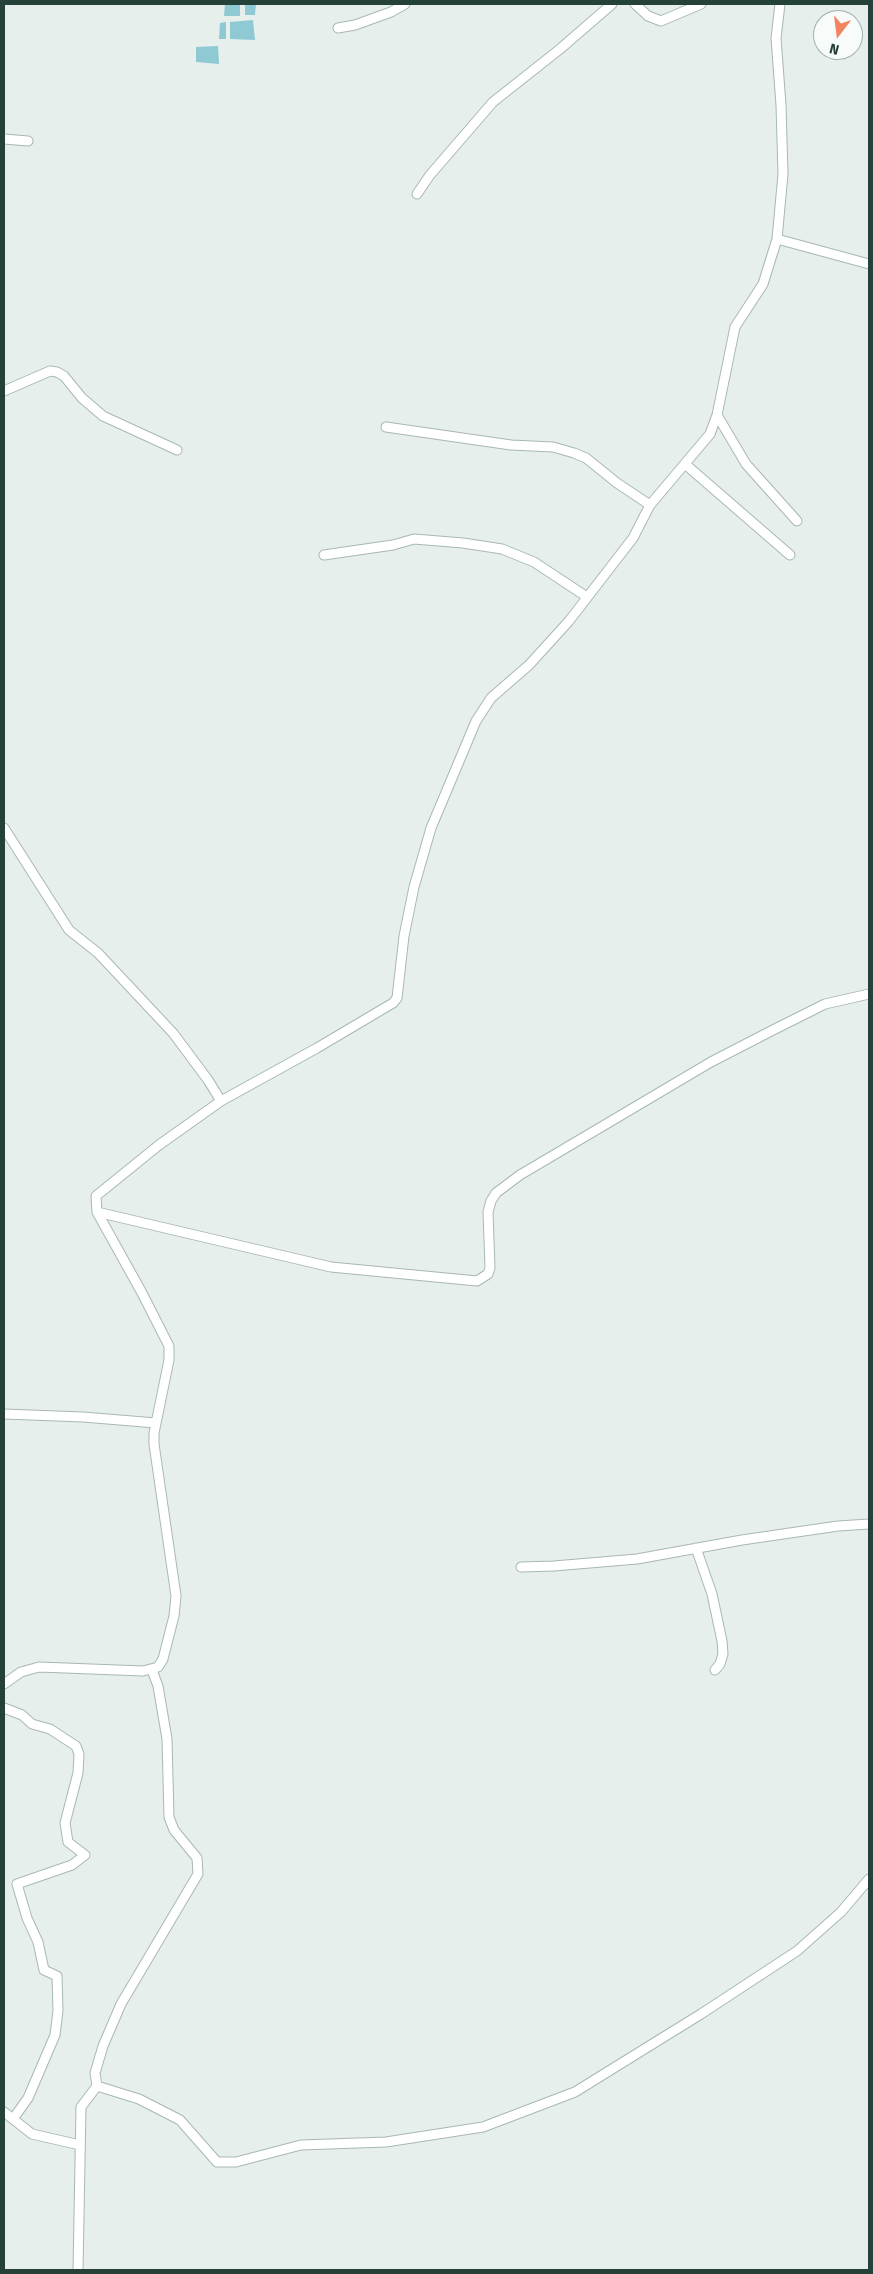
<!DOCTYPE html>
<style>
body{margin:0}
#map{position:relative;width:873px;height:2274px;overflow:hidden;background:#e6efeb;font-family:"Fira Sans",sans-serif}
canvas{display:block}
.frame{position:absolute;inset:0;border:5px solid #24423a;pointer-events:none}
.north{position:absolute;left:813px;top:10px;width:50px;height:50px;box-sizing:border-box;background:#f7fbf9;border:1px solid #a3b1ad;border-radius:50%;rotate:195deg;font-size:14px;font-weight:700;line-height:20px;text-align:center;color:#24423a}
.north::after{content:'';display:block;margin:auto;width:18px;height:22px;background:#f4845f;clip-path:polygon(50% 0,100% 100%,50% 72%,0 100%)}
</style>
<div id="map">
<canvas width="873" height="2274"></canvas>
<div class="frame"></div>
<div class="north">N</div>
</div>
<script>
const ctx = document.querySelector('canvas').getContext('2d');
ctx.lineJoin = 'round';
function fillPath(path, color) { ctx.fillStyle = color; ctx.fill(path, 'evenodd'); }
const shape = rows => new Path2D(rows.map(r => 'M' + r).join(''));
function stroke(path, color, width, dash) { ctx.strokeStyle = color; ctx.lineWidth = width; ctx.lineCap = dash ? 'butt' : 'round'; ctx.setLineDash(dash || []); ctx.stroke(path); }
fillPath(shape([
 [225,4,240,4,240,16,224,16],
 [245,4,256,4,255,15,245,15],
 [253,20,255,40,230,39,230,22],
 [226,22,226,39,219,39,220,23],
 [218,46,219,64,196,62,196,47]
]), '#8ec9d4');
const minor = shape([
 [635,4,648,16,661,21,701,4],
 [338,28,355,25,391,12,405,4],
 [4,139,28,141],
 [417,194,430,175,493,102,560,49,612,4],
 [777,239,869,264],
 [4,391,50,371,57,372,64,376,82,398,103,416,177,450],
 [717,415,746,464,797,521],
 [386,427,511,445,553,447,574,453,586,458,617,483,650,505],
 [685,464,790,555],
 [324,555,393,545,414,539,463,543,502,549,534,562,587,597],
 [4,828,69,930,98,953,173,1033,208,1080,221,1101],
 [97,1212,331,1267,477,1281,488,1274,490,1268,488,1212,491,1201,496,1193,520,1175,711,1062,773,1030,825,1004,869,994],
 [4,1414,83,1417,156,1423],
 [696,1548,712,1594,722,1641,723,1654,720,1664,715,1670],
 [521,1567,554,1566,637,1559,742,1540,838,1526,869,1524],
 [4,1684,21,1672,39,1667,143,1671,158,1667,163,1659,174,1616,176,1596,154,1444,154,1433,169,1360,169,1346,142,1293,97,1212,96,1196,159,1145,221,1101,317,1048,393,1003,397,998,404,936,414,887,431,828,476,721,491,698,529,665,569,621,633,538,650,505,710,434,717,415,735,327,763,284,777,239,783,174,781,105,776,38,780,4],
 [4,1708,22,1715,32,1724,50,1729,76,1746,79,1754,78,1773,65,1823,68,1842,85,1855,72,1865,17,1884,27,1918,38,1942,44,1970,57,1976,58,2011,55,2035,28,2098,13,2119],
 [97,2086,95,2073,103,2046,121,2004,198,1874,197,1858,174,1830,169,1817,167,1739,158,1686,152,1670],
 [4,2112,32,2134,80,2145],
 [78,2270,81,2107,97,2086,139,2099,180,2120,217,2162,236,2162,301,2145,386,2142,483,2127,575,2092,701,2014,797,1951,841,1912,869,1879]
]);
stroke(minor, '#a8b8b2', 11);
stroke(minor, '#fff', 9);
</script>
